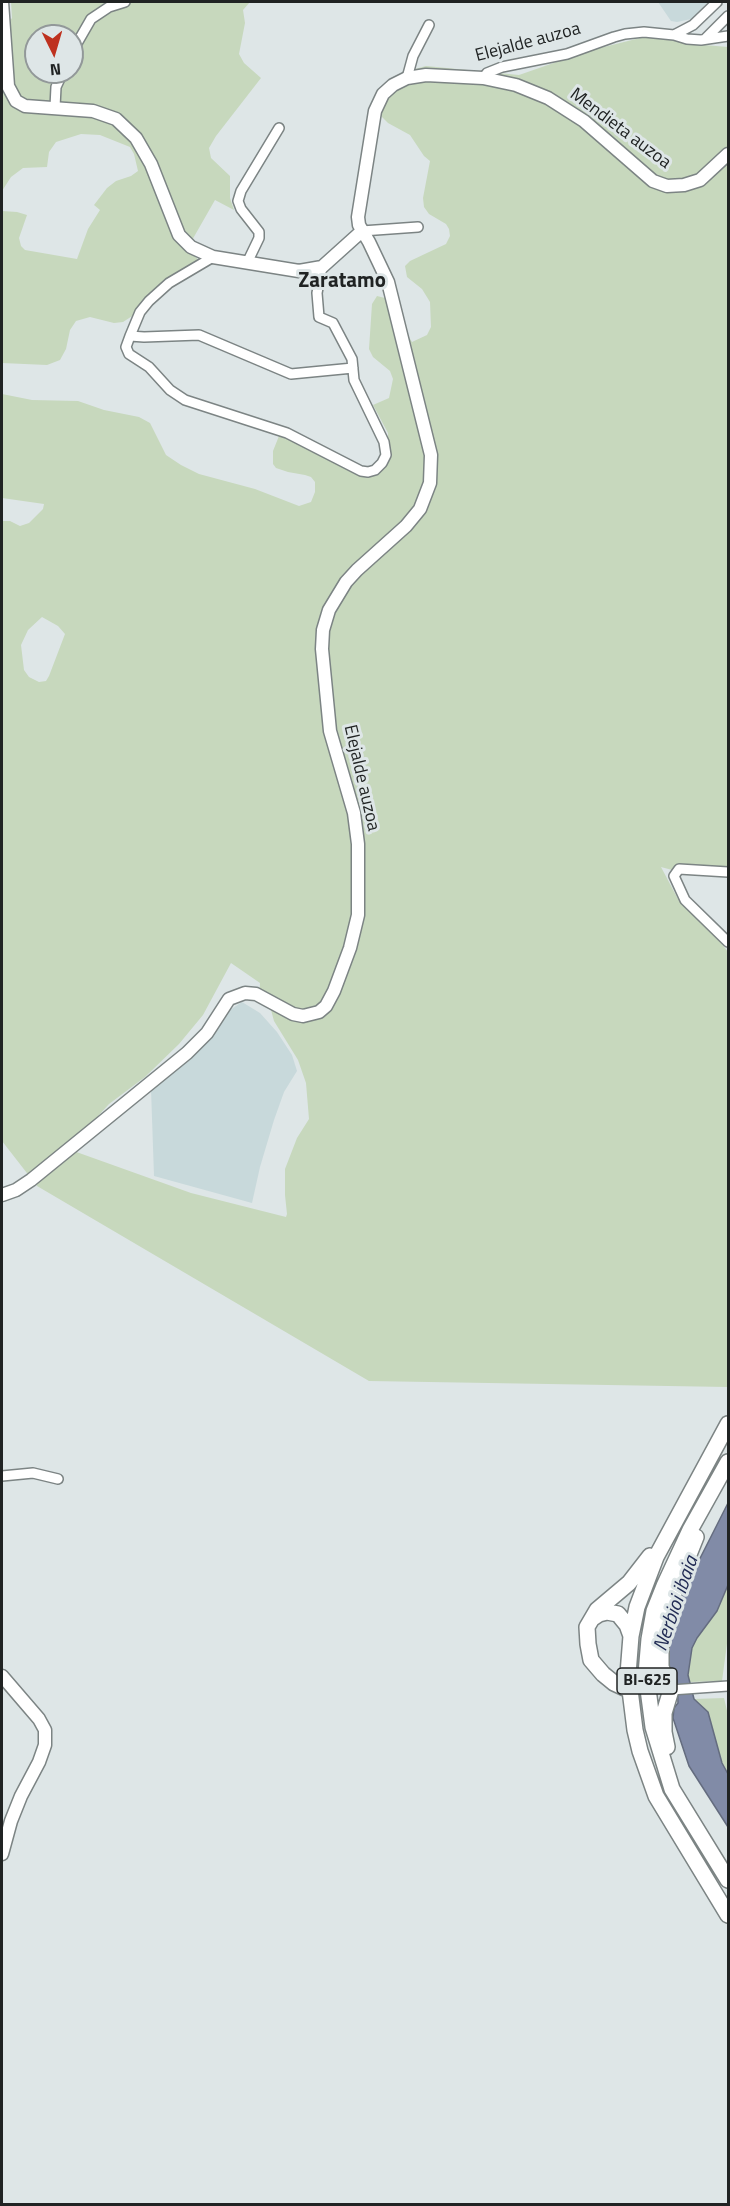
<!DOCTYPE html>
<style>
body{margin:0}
#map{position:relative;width:730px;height:2206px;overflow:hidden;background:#dee6e7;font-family:"Titillium Web",sans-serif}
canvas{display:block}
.frame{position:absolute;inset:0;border:3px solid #202323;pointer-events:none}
.north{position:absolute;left:24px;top:24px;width:60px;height:60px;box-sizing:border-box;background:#dee6e7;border:2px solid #929899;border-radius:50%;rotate:175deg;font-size:16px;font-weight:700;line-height:24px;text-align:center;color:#202323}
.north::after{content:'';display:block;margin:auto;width:21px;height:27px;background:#be311f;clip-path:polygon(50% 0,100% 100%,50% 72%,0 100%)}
</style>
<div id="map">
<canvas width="730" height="2206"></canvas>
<div class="frame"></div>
<div class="north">N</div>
</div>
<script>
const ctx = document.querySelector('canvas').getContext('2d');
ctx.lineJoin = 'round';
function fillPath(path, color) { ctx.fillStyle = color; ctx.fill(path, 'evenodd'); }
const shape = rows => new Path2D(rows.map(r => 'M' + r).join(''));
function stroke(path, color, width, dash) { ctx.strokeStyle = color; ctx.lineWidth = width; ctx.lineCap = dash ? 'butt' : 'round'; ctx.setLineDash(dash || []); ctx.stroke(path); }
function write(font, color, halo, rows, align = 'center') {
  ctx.font = font + ' "Titillium Web",sans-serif'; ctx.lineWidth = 6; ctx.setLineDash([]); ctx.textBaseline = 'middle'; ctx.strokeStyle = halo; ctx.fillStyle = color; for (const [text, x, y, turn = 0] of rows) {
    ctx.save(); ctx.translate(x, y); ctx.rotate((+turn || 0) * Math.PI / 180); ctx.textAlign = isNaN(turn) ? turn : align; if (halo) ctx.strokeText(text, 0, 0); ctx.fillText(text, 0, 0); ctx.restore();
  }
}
fillPath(shape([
 [658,2,708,2,691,19,677,22,671,21],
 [242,1002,260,1013,277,1032,292,1055,297,1071,284,1092,274,1120,260,1167,252,1203,154,1176,151,1089,190,1060,217,1027,227,1012]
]), '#c8d9db');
fillPath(shape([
 [11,2,250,2,243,10,245,23,239,54,244,63,261,78,216,136,209,148,211,158,230,176,230,198,234,210,215,200,187,249,203,264,194,267,143,309,123,322,114,323,90,317,76,321,70,330,66,349,60,360,47,365,2,363,2,211,17,212,27,215,19,238,21,246,25,250,77,259,88,229,100,210,94,205,107,188,116,181,131,176,138,171,134,154,130,147,100,135,81,134,56,142,49,152,47,167,23,168,11,177,2,191,2,31,12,18],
 [36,36,72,36,72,72,36,72],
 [640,38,660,38,692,44,728,47,728,867,714,874,699,876,687,874,661,867,679,901,709,927,728,952,728,1387,369,1381,37,1186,2,1141,2,521,10,521,20,526,29,523,43,509,44,504,2,498,2,394,32,400,78,401,104,410,139,417,150,423,166,455,181,465,199,474,255,489,299,506,311,502,315,492,315,482,311,477,305,475,288,472,276,468,273,464,273,451,279,436,282,432,369,476,388,454,388,433,373,405,389,398,393,379,390,371,373,357,369,349,372,304,377,296,385,298,412,342,427,335,431,327,430,302,422,289,407,277,405,266,410,261,446,244,450,236,449,229,446,224,429,214,424,207,423,198,430,161,424,156,410,135,388,123,380,115,391,80,404,72,426,66,519,75,588,51],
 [42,617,58,626,65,634,49,676,46,681,39,682,29,677,24,670,21,645,28,630],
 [231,963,260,983,259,1000,271,1010,274,1021,298,1060,306,1083,309,1119,297,1138,285,1169,285,1195,287,1214,286,1217,191,1193,68,1149,109,1104,145,1077,179,1044,203,1015],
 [728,1585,728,1636,722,1681,690,1682,688,1675,692,1648,697,1638,717,1611],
 [724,1698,728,1715,728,1774,722,1763,708,1712,694,1699]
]), '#c7d8bd');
const water = shape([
 [728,1503,728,1585,717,1611,697,1638,692,1648,688,1675,694,1699,708,1712,722,1763,728,1774,728,1827,689,1766,673,1718,674,1708,678,1703,677,1680,673,1678,665,1663,672,1621,684,1590,728,1503]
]);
fillPath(water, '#818ba7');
stroke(water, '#646c7f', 1.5);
const minor = shape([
 [674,35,693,25,717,2],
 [705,39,728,16],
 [72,52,91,19,109,7,125,2],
 [407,78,413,56,429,25],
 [483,78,487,73,502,67,567,54,614,37,625,34,644,32,674,35,687,39,701,40,728,36],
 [55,107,56,87,63,72],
 [362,231,418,227],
 [213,257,169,283,149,301,140,312,130,336,126,347,129,354,149,367,170,390,185,400,287,433,361,471,368,472,375,470,382,463,386,455,384,442,354,380,352,359,333,323,319,317,317,293,322,267],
 [247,263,259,238,259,232,241,209,238,201,241,191,279,128],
 [130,336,144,337,199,335,291,374,353,368],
 [728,872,679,869,674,876,685,900,728,942],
 [2,1476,33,1473,58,1479],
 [671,1690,728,1686]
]);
const tertiary = shape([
 [2,2,8,86,16,101,25,106,93,111,116,119,136,138,151,164,179,235,191,247,213,257,299,271,322,267,362,231],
 [2,1195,16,1190,31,1180,187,1053,207,1033,229,999,245,993,256,994,293,1014,303,1016,319,1012,326,1006,334,991,350,948,358,915,358,844,354,813,330,731,322,649,323,630,329,610,346,582,357,570,406,526,420,509,430,483,431,455,388,282,369,242,359,225,358,217,375,111,383,94,393,85,407,78,426,75,483,78,516,85,548,98,584,121,653,181,667,186,684,185,700,180,728,154],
 [2,1676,39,1719,45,1730,45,1745,39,1762,21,1796,11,1821,2,1854]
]);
const primary = shape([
 [728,1424,656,1557,637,1607,631,1636,628,1674,635,1730,640,1751,656,1796,728,1915],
 [728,1462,690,1530,664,1586,654,1611,649,1639,646,1674,653,1727,672,1789,728,1880],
 [593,1618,599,1614,607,1612,618,1614,627,1625,631,1636],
 [627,1689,614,1683,603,1674,591,1660,588,1644,587,1627,597,1610,629,1583,650,1556],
 [667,1747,664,1732,664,1713,671,1690,661,1667,661,1644,668,1607,696,1537]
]);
stroke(minor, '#7c8484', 12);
stroke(tertiary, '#7c8484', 15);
stroke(primary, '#7c8484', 18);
stroke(minor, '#fff', 9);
stroke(tertiary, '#fff', 12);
stroke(primary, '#fff', 15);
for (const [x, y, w] of [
 [647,1681,60]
]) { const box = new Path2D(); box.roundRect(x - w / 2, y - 13, w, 26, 4.5); ctx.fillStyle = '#dee6e7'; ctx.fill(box); stroke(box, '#202323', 1.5); }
write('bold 16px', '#202323', null, [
 ["BI-625",647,1681]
]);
write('18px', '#202323', '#dee6e7', [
 ["Elejalde auzoa",528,43,-15],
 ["Mendieta auzoa",620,129,37],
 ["Elejalde auzoa",361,778,77]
]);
write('italic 20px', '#212b54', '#dee6e7', [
 ["Nerbioi ibaia",677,1604,-71]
]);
write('bold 21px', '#202323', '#dee6e7', [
 ["Zaratamo",342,282]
]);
</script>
